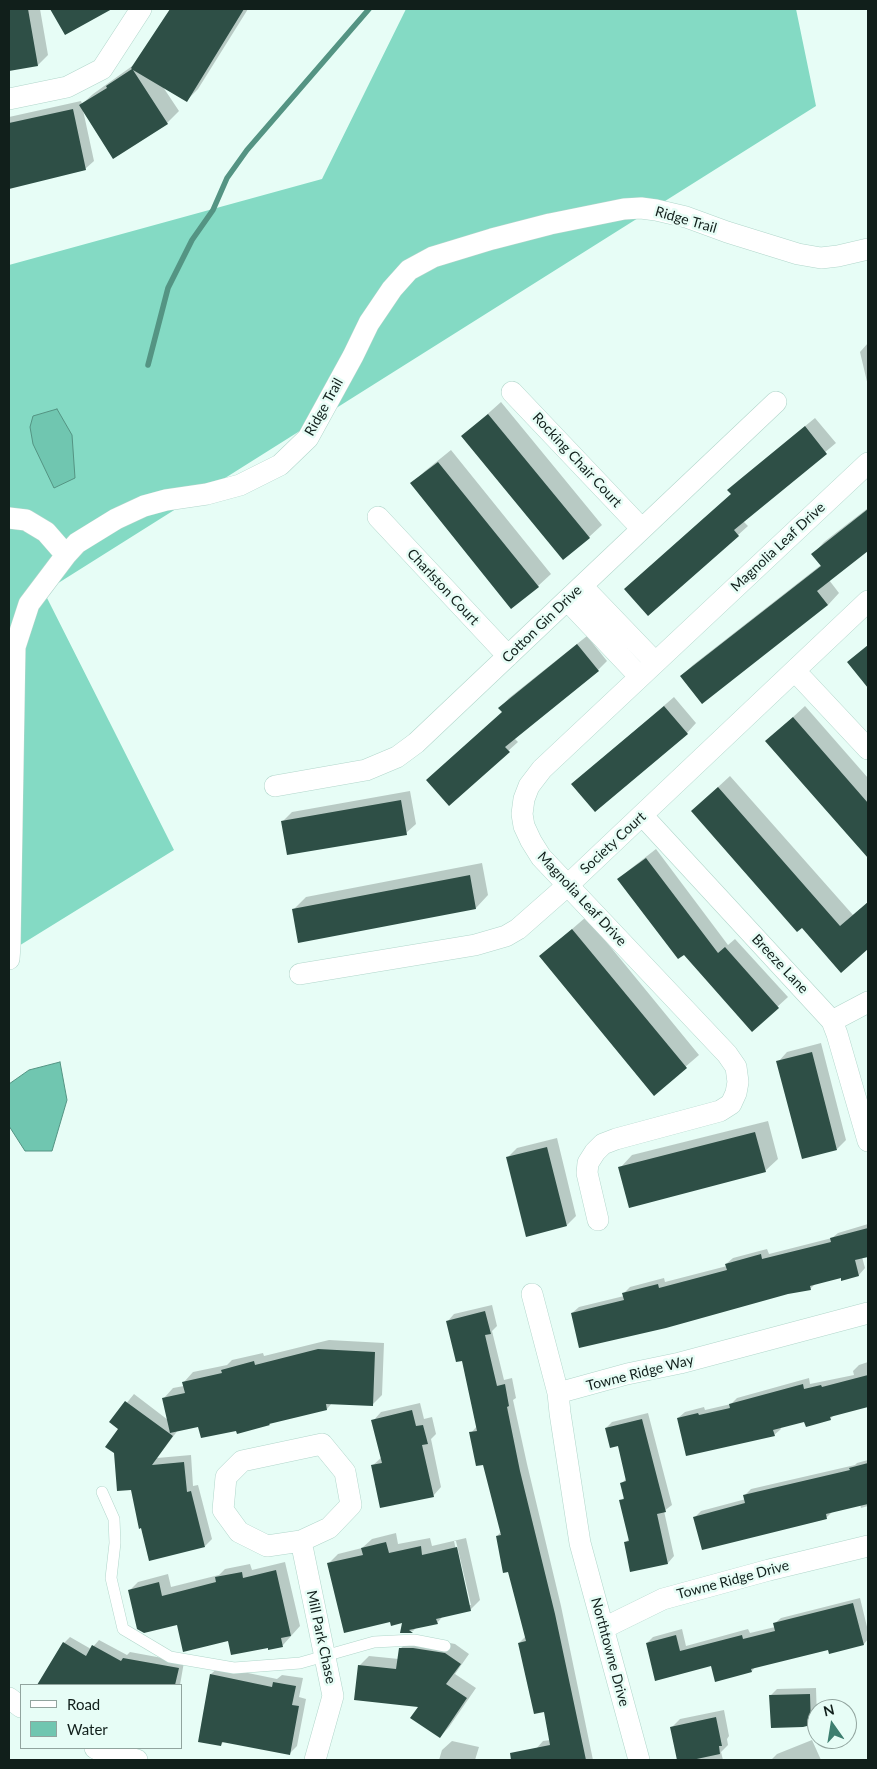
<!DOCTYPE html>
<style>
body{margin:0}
#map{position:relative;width:877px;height:1769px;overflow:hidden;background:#e7fdf6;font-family:Lato,sans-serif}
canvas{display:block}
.frame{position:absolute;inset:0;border:10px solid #111f1b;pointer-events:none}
.legend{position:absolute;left:20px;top:1684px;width:162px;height:65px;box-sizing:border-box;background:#e7fdf6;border:1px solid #91a49e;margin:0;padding:6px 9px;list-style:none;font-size:15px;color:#111f1b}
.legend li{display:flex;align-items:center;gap:10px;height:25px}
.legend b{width:25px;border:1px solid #91a49e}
.north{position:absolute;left:807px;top:1699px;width:50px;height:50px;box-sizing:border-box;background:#e7fdf6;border:1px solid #91a49e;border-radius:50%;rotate:347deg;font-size:14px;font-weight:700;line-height:20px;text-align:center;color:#111f1b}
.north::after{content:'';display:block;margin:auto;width:18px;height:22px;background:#3d7e6f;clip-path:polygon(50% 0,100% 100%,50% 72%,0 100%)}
</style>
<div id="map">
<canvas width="877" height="1769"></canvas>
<div class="frame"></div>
<ul class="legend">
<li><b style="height:6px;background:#fff"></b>Road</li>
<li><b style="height:14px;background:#70c6b0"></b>Water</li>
</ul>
<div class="north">N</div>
</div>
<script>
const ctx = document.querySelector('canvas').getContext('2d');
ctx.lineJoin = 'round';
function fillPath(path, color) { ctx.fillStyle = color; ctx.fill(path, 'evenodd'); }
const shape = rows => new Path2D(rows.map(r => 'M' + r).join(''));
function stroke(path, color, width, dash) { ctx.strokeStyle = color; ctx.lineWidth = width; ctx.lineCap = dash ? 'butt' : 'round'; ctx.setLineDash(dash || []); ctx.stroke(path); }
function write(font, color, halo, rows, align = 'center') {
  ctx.font = font + ' Lato,sans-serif'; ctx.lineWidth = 5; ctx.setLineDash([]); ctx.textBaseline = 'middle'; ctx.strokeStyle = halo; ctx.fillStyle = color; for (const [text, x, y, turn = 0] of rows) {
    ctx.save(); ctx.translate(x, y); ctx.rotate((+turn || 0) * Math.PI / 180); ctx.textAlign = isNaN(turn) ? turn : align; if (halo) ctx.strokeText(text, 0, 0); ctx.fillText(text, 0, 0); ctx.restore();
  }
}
fillPath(shape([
 [406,9,796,9,816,106,44,592,174,850,9,952,9,265,322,179]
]), '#84dac4');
const water = shape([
 [57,409,72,435,75,478,54,488,33,444,30,427,33,416,57,409],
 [60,1062,67,1100,52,1151,25,1151,9,1126,9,1084,29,1070,60,1062]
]);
fillPath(water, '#70c6b0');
stroke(water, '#549483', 1);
fillPath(shape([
 [9,9,40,9,48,55,38,65,9,70],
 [51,9,110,9,65,34],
 [171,9,248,9,198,89,186,101,163,87,179,111,167,123,83,110,94,161,85,169,9,187,9,117,81,101,82,104,93,94,135,64],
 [868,343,868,386,860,352],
 [501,402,602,525,589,537,463,436],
 [815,418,836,443,743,521,748,526,738,535,648,615,732,494,738,481],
 [451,450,551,574,538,586,412,484,425,471],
 [868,508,868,550,829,580,839,593,828,605,681,676,693,665,821,565,813,554,824,542],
 [587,636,607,661,598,670,514,738,518,742,449,804,503,711,500,708,509,698],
 [674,697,696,723,687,733,573,784],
 [805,706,868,778,868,856,767,741],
 [730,776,853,915,868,902,868,948,841,971,802,926,692,811],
 [410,791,416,824,406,833,282,822,292,812],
 [656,849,728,945,735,939,788,997,752,1030,619,879,629,870],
 [482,863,488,895,476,908,299,941,293,910,306,897],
 [586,917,699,1055,654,1094,541,956],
 [821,1043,846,1140,837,1149,778,1062,787,1052],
 [768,1121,778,1159,765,1171,620,1168,632,1155],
 [557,1138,576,1216,567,1225,508,1157,517,1148],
 [868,1224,868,1256,862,1257,865,1268,859,1275,842,1279,842,1277,816,1283,810,1289,572,1313,579,1307,624,1296,624,1293,630,1287,664,1278,665,1282,727,1266,726,1264,733,1258,767,1249,769,1254,832,1238,838,1233],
 [492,1305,497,1326,492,1331,504,1380,512,1378,516,1398,513,1400,527,1464,561,1606,593,1760,538,1760,536,1749,543,1741,551,1740,545,1711,519,1643,526,1636,509,1571,497,1536,501,1532,484,1463,471,1433,477,1426,462,1359,447,1322,454,1314],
 [329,1340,384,1343,382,1395,372,1405,332,1403,327,1409,272,1422,269,1424,237,1430,199,1426,178,1430,157,1458,191,1455,193,1486,198,1485,212,1539,205,1546,120,1428,111,1422,134,1394,168,1420,164,1398,173,1388,184,1386,184,1382,193,1372,227,1365,232,1360,263,1353,264,1356],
 [868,1362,868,1406,835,1414,830,1419,805,1420,780,1427,781,1429,774,1435,678,1418,685,1412,704,1407,705,1410,731,1404,737,1398,809,1378,810,1384,854,1375,853,1371,859,1365],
 [420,1403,424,1419,432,1417,436,1434,431,1439,441,1487,433,1496,372,1466,382,1457,373,1421,381,1412],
 [648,1413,672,1505,664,1511,674,1556,668,1563,625,1543,630,1538,621,1501,625,1496,622,1483,627,1478,618,1445,606,1428,612,1422],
 [868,1460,868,1506,861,1508,860,1504,833,1511,827,1517,703,1548,695,1517,701,1511,746,1499,745,1495,751,1489,855,1465,857,1463],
 [396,1533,398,1544,430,1538,432,1546,466,1538,480,1600,470,1610,444,1615,437,1623,417,1627,413,1631,402,1632,403,1622,328,1564,338,1554,362,1548,372,1539],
 [454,1541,456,1541,471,1605,468,1605],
 [285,1562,300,1626,283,1645,269,1646,229,1639,178,1623,129,1591,138,1582,168,1574,171,1587,219,1575,225,1569,250,1564,252,1570],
 [860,1598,868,1631,868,1639,864,1644,829,1649,756,1666,752,1671,711,1665,647,1643,653,1637,682,1629,686,1646,748,1629,750,1633,775,1627,774,1624,781,1618],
 [70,1637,91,1649,99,1640,127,1655,130,1652,184,1662,180,1685,45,1685,40,1682,64,1643],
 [424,1638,455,1644,469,1654,455,1674,476,1688,449,1727,440,1737,420,1706,359,1666,369,1656,399,1659,400,1649,410,1639],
 [219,1667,277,1679,282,1675,303,1678,299,1697,306,1699,297,1746,290,1753,224,1741,221,1745,211,1674],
 [816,1688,817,1719,811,1725,772,1727,771,1695,777,1689],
 [724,1710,729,1736,727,1739,728,1745,721,1752,723,1760,678,1760,671,1728,680,1719],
 [812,1740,821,1760,771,1760,777,1754],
 [452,1741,479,1747,475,1760,439,1760,442,1750]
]), '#0003');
stroke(shape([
 [148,365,168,288,192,240,213,210,227,178,247,150,369,9]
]), '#549483', 5.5);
fillPath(shape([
 [9,9,28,9,38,66,9,71],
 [50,9,112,9,65,35],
 [170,9,244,9,187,102,133,70,168,124,113,159,79,105,107,88,106,86,132,69,131,68],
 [73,109,86,170,9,189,9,123],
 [488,414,590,538,563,560,461,436],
 [805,426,827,454,734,530,739,536,648,616,624,589,731,494,727,490],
 [438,462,539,587,511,609,410,483],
 [868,509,868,551,817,591,828,605,702,704,680,676,821,566,811,554],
 [577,644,599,671,505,747,510,752,449,806,426,780,502,712,498,708],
 [868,645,868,688,847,662],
 [664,706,688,734,595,812,571,784],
 [793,717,868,803,868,858,765,741],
 [718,787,840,926,868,902,868,949,841,973,802,928,797,932,691,811],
 [401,800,407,835,287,855,281,821],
 [646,858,718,953,725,947,779,1008,752,1032,684,955,678,959,617,879],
 [470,875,476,909,298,943,292,909],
 [572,929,687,1068,654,1096,539,956],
 [812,1052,837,1150,802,1159,776,1061],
 [755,1132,766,1172,629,1208,618,1167],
 [547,1147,567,1226,526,1237,506,1157],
 [868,1228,868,1257,855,1260,859,1276,841,1281,841,1278,810,1286,811,1290,788,1294,666,1328,579,1348,571,1313,624,1300,622,1293,658,1284,659,1288,727,1270,725,1264,761,1254,762,1259,831,1242,830,1238],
 [485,1311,491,1334,485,1335,497,1386,505,1384,509,1406,507,1407,520,1471,555,1614,586,1760,511,1760,510,1753,550,1745,544,1712,534,1714,518,1643,526,1641,508,1572,503,1573,496,1536,501,1535,483,1465,476,1466,469,1432,477,1431,462,1361,456,1362,446,1321],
 [318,1349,375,1352,373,1406,326,1404,327,1410,269,1424,270,1425,237,1434,236,1431,201,1438,198,1427,170,1433,162,1398,185,1393,182,1382,222,1373,221,1370,254,1361,255,1365],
 [868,1375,868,1407,830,1417,831,1420,806,1427,804,1422,773,1430,775,1436,686,1456,677,1418,698,1413,699,1415,730,1408,729,1404,803,1384,804,1389,821,1385,822,1387],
 [125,1401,173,1436,152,1465,184,1462,187,1492,191,1491,205,1547,149,1561,141,1528,139,1529,131,1490,117,1491,114,1453,105,1447,118,1429,109,1422],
 [412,1410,416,1426,423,1425,428,1444,422,1445,434,1497,380,1508,371,1465,382,1463,371,1420],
 [642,1419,666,1512,657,1514,668,1564,630,1572,624,1542,629,1541,619,1500,624,1499,620,1483,626,1481,618,1446,610,1448,605,1428],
 [868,1463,868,1504,826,1514,827,1519,702,1550,693,1517,745,1503,743,1495,850,1470,849,1468],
 [386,1542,389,1553,421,1546,422,1555,457,1547,471,1611,436,1619,438,1624,409,1630,413,1633,400,1633,402,1623,391,1626,390,1622,344,1633,327,1563,363,1555,361,1548],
 [276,1570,291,1636,281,1638,283,1647,268,1650,268,1648,231,1655,228,1641,183,1652,177,1625,144,1633,137,1629,128,1590,159,1582,162,1596,216,1582,215,1577,242,1572,243,1578],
 [853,1603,864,1645,829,1654,828,1650,751,1669,752,1672,715,1682,711,1666,655,1681,646,1643,676,1635,680,1651,742,1635,743,1639,775,1631,773,1623],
 [63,1642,86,1656,92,1645,121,1661,123,1658,179,1668,175,1685,37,1685],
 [399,1648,413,1648,445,1653,461,1664,446,1684,467,1698,440,1738,410,1718,418,1707,354,1700,358,1665,396,1669],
 [210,1674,272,1687,273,1682,296,1686,292,1705,299,1706,290,1755,222,1742,221,1746,198,1742],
 [810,1694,811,1725,803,1727,771,1728,769,1695],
 [716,1717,722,1746,719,1746,720,1754,692,1760,677,1760,670,1727]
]), '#2e4f46');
const service = shape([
 [102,1492,114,1519,115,1543,111,1578,123,1629,170,1657,234,1668,300,1663,374,1642,414,1640,445,1646]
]);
const minor = shape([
 [9,99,67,87,102,69,141,9],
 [512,392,642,529],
 [378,517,508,656],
 [9,518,26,520,46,532,66,555],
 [582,586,655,662],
 [567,600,640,677],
 [795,671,868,749],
 [275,786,366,770,397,757,416,743,776,402],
 [642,815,832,1021,837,1034,868,1141],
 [9,959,10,946,15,647,29,604,66,555,77,543,116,519,144,506,166,500,207,494,240,485,280,465,308,438,353,356,369,323,392,289,409,270,433,257,492,239,550,224,624,209,641,208,656,210,686,217,727,232,798,254,821,258,838,256,868,249],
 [300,974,475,945,506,936,518,929,568,885,868,601],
 [832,1021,868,1002],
 [598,1220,587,1173,588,1163,595,1152,603,1144,616,1139,720,1111,731,1104,736,1093,738,1082,736,1067,727,1054,541,857,531,841,524,826,522,814,524,799,529,786,542,769,868,463],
 [532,1294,558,1393],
 [322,1444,345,1472,351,1505,329,1528,301,1541,267,1546,239,1532,223,1510,226,1477,242,1461,322,1444],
 [301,1541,333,1696,315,1760],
 [604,1628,663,1599,769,1570,868,1546],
 [9,1698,21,1707],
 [95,1748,101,1751,137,1760],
 [639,1760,580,1543,560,1413,558,1393,627,1374,680,1363,868,1313]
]);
stroke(service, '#b1d6cb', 12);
stroke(minor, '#b1d6cb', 22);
stroke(service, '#fff', 11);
stroke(minor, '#fff', 21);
write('14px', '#111f1b', '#e7fdf6', [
 ["Ridge Trail",686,220,16],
 ["Ridge Trail",324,407,-61],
 ["Rocking Chair Court",577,460,47],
 ["Magnolia Leaf Drive",778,547,-43],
 ["Charlston Court",443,587,47],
 ["Cotton Gin Drive",542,624,-44],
 ["Society Court",613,843,-43],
 ["Magnolia Leaf Drive",582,899,47],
 ["Breeze Lane",780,964,47],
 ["Towne Ridge Way",640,1373,-14],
 ["Towne Ridge Drive",733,1580,-15],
 ["Mill Park Chase",321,1637,78],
 ["Northtowne Drive",610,1652,75]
]);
</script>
